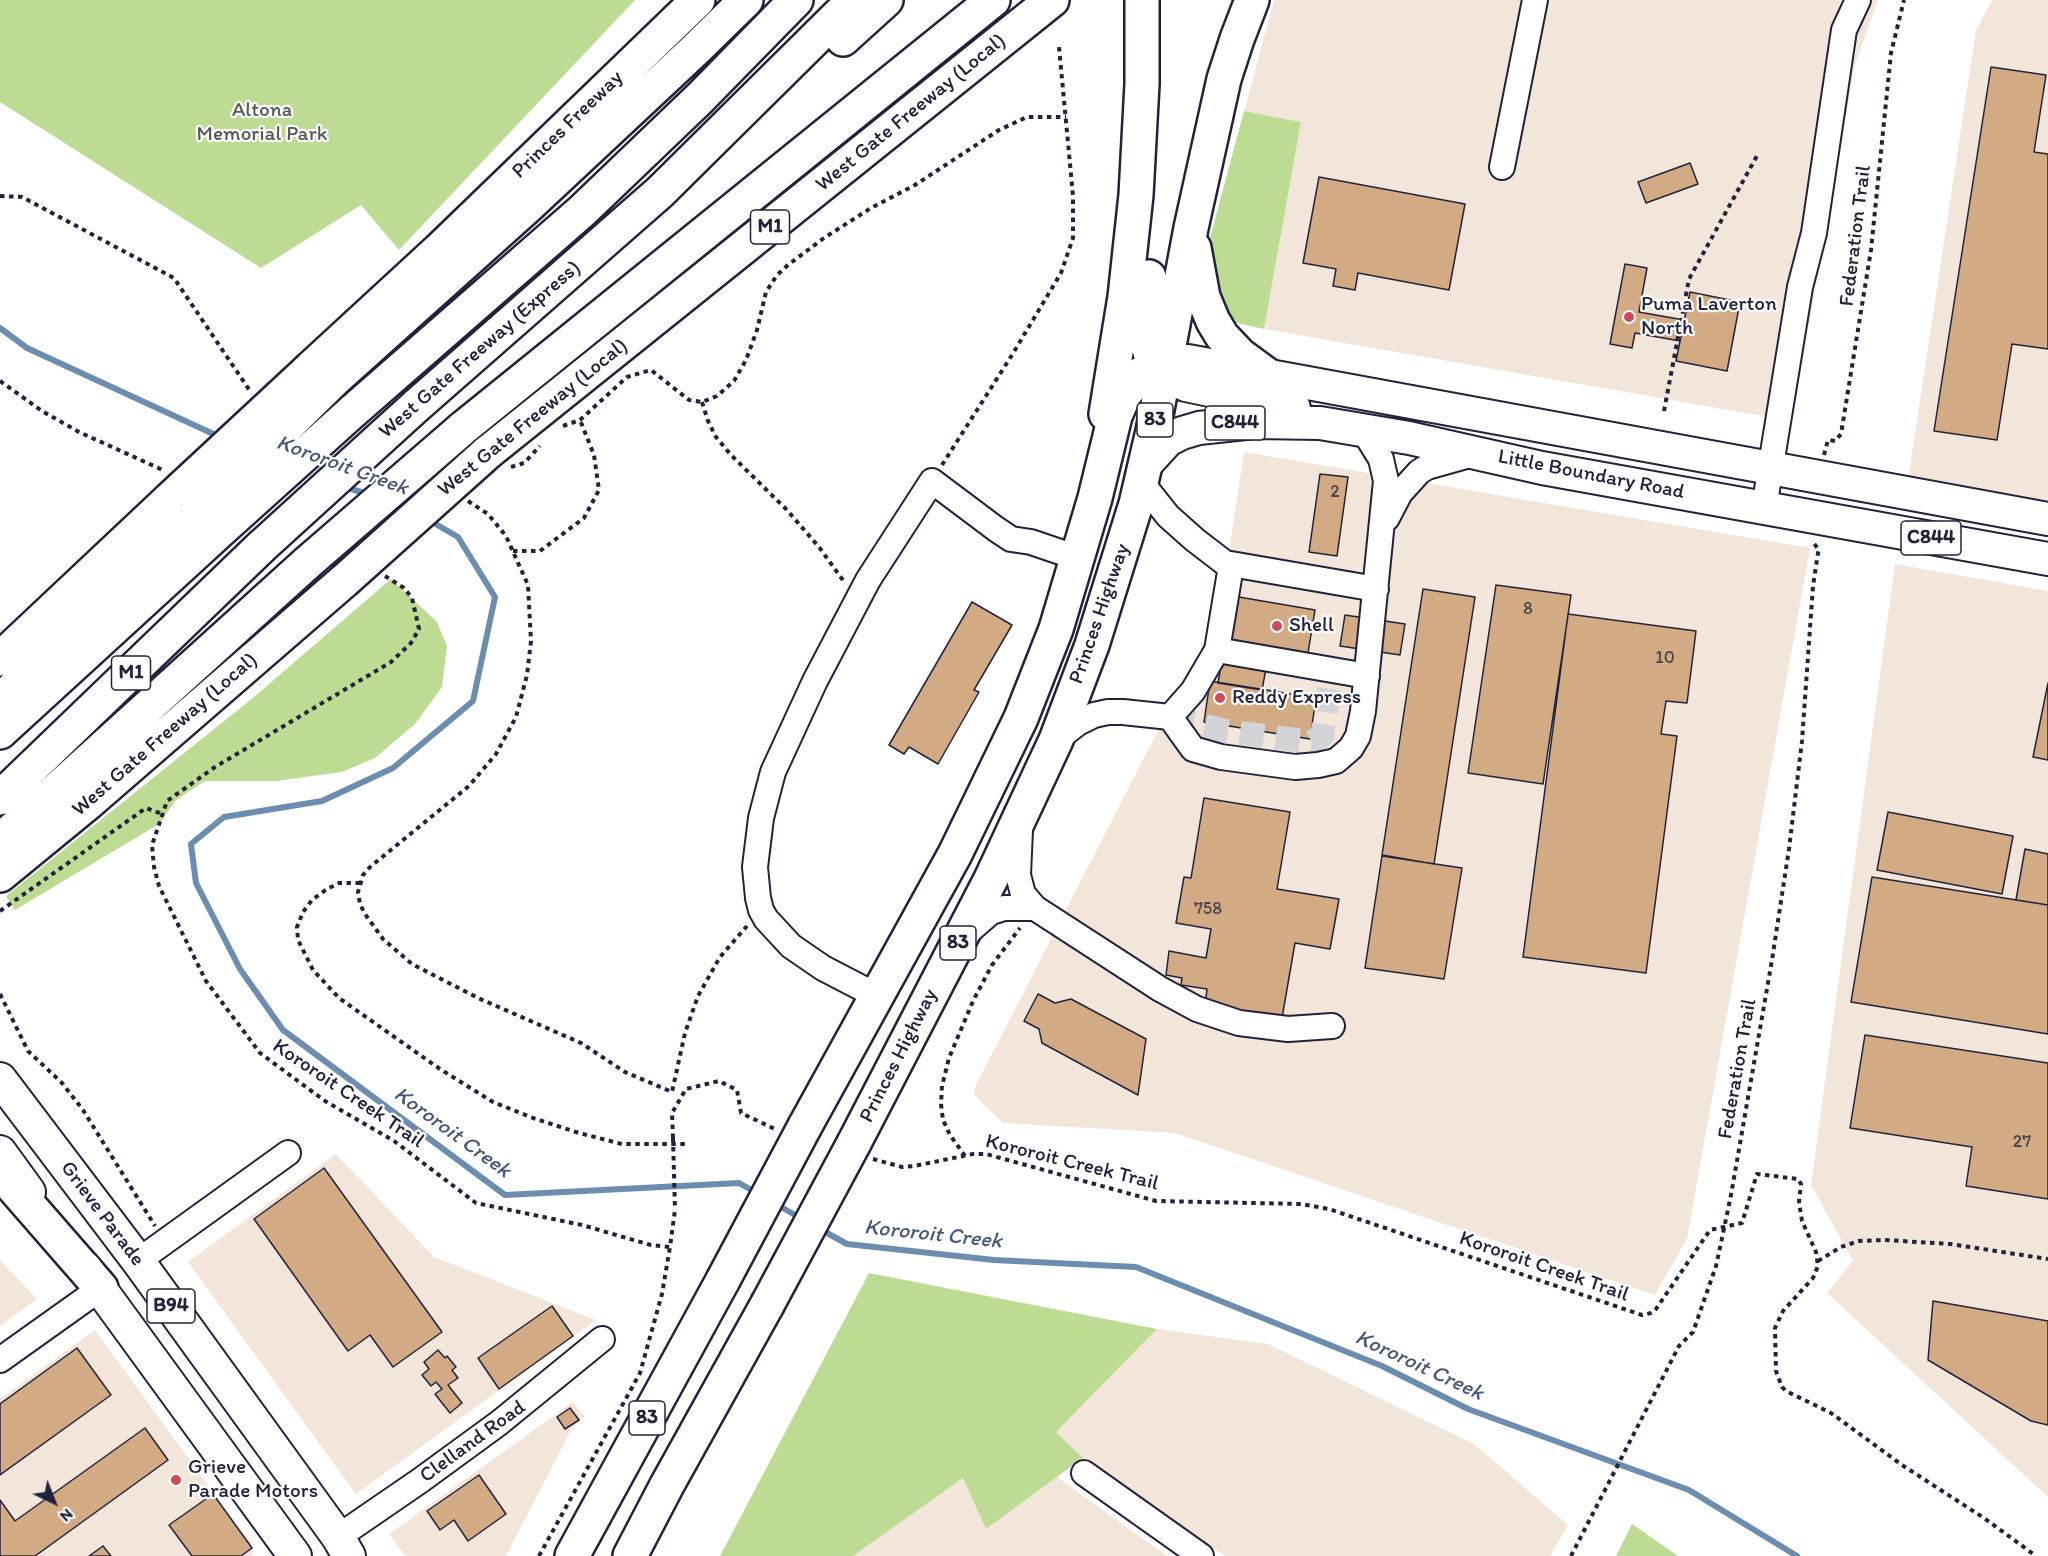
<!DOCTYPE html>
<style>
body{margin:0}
#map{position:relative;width:2048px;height:1556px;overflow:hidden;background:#fff;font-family:Itim,sans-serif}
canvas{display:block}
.north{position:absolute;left:24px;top:1472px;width:60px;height:60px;-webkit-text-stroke:4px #fff;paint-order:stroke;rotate:137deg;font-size:16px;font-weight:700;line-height:24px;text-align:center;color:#22223b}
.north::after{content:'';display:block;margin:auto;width:21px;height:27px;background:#22223b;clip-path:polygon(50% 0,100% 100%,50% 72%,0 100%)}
</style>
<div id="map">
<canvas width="2048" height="1556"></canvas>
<div class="north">N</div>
</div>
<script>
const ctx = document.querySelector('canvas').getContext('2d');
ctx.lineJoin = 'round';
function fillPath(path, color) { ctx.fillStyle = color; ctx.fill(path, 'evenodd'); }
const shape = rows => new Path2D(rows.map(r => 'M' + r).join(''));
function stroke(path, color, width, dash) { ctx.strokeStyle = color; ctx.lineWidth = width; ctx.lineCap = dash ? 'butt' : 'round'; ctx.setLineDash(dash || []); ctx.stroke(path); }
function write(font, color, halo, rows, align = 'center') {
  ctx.font = font + ' Itim,sans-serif'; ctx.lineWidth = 4.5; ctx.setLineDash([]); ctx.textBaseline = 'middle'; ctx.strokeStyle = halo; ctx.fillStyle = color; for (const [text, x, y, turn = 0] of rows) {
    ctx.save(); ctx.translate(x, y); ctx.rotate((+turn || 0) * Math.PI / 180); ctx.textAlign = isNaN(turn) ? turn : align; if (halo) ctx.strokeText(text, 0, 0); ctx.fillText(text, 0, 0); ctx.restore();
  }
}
fillPath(shape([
 [1274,0,1878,0,1855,65,1792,421,1264,329,1301,122,1244,112],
 [1992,0,2048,0,2048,506,1908,480,1976,30],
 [1244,452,1810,548,1687,1239,1655,1295,1175,1133,1003,1123,974,1095,976,1085,1146,754,1219,617],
 [1895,564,2048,591,2048,1497,1827,1293,1853,1261,1811,1185],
 [336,1154,434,1257,596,1320,356,1494,188,1262],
 [0,1260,37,1299,0,1326],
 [1157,1329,1268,1344,1474,1444,1568,1525,1550,1556,1225,1556,1083,1458,1056,1432],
 [95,1330,253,1547,252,1556,0,1556,0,1399],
 [573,1402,585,1417,571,1430,506,1556,405,1556,389,1534],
 [1057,1477,1167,1556,853,1556,963,1478,986,1529]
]), '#f2e6da');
fillPath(shape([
 [0,0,635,0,399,250,361,205,261,268,0,102],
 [1244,111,1301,122,1264,329,1220,319,1206,253],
 [391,579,437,622,447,646,442,687,415,724,375,758,342,772,276,781,205,781,176,800,159,824,15,910,6,896,254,697],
 [869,1273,1157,1329,1056,1432,1083,1458,986,1529,963,1478,853,1556,720,1556],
 [1632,1524,1678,1556,1616,1556]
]), '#bedb93');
stroke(shape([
 [0,328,27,348,220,437],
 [344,487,368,494],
 [427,519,458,537,495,597,473,701,393,768,322,801,224,817,191,844,196,883,240,969,283,1030,505,1195,739,1183,757,1193],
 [774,1203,802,1219],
 [818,1228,847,1244,994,1260,1136,1267,1382,1366,1468,1409,1689,1490,1797,1556]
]), '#6d8daf', 6);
const building = shape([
 [1991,67,2046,75,2034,152,2048,154,2048,349,2012,344,1997,440,1934,431,1991,67],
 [1690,163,1698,184,1646,203,1638,182,1690,163],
 [1319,177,1465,204,1449,290,1358,273,1355,290,1333,286,1336,269,1303,263,1319,177],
 [1625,264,1647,268,1639,312,1684,320,1680,341,1635,333,1632,348,1610,344,1625,264],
 [1690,292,1740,302,1727,371,1676,361,1690,292],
 [1320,474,1348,477,1337,556,1309,552,1320,474],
 [1496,585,1571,595,1543,784,1468,773,1496,585],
 [1423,589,1475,597,1434,864,1382,855,1423,589],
 [1233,596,1315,610,1307,659,1269,652,1262,690,1218,683,1233,596],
 [972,602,1012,625,974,690,979,692,938,764,909,747,904,754,889,745,972,602],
 [1568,614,1696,631,1687,703,1666,701,1661,734,1677,736,1646,973,1523,957,1568,614],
 [1345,615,1405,624,1400,655,1340,646,1345,615],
 [1210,681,1316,698,1310,739,1204,722,1210,681],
 [2048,683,2048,760,2033,757,2048,683],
 [1204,798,1290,812,1277,889,1339,899,1330,949,1295,943,1282,1018,1205,1006,1207,989,1181,985,1182,978,1166,975,1169,951,1206,958,1211,929,1176,923,1184,877,1191,878,1204,798],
 [1888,812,2013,836,2002,894,1877,870,1888,812],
 [2025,849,2048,854,2048,905,2016,900,2025,849],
 [1382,856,1462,868,1444,979,1365,968,1382,856],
 [1872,877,2048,905,2048,1034,1851,1002,1872,877],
 [1038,994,1055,1003,1071,999,1146,1039,1138,1095,1042,1043,1039,1029,1024,1021,1038,994],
 [1865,1035,2048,1063,2048,1199,1966,1186,1972,1147,1850,1128,1865,1035],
 [324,1168,442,1332,393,1367,370,1335,348,1351,254,1219,324,1168],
 [1933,1301,2048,1321,2048,1425,2031,1421,1928,1360,1933,1301],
 [552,1306,573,1336,499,1389,478,1358,552,1306],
 [77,1348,111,1395,0,1475,0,1404,77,1348],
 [438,1350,445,1358,447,1356,456,1367,452,1370,458,1378,448,1385,462,1403,450,1413,435,1394,442,1389,436,1382,431,1386,422,1375,429,1369,424,1362,438,1350],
 [570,1408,579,1420,565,1429,557,1417,570,1408],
 [145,1428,168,1460,35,1556,0,1556,0,1500,15,1521,145,1428],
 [479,1475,506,1514,468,1541,454,1520,440,1530,427,1511,479,1475],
 [213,1494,252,1548,241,1556,192,1556,169,1525,213,1494],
 [103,1546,111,1556,89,1556,103,1546]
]);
fillPath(building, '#d2aa83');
stroke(building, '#22223b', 1.5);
stroke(shape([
 [1170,717,1225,731,1312,742,1322,736,1332,670]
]), '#d3d3d8', 24, [24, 12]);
const minor = shape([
 [1502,167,1535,0],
 [1141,482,1168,516,1195,540,1225,563,1376,589],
 [1764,508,1800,287,1814,233,1844,30,1858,0],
 [1387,518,1400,493,1419,472,1427,467,1477,453],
 [1217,650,1367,676],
 [1170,717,1193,691,1217,650,1231,566],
 [1056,740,1078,723,1094,715,1108,712,1123,712,1170,717,1193,749,1221,757,1295,767,1318,765,1336,761,1351,748,1358,736,1363,711,1386,481,1381,459,1363,430],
 [1020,830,1018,875,1023,894,1035,908,1160,989,1197,1009,1239,1023,1288,1029,1332,1026],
 [968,932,991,912,1004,908,1035,908],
 [877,996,823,968,791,946,766,919,761,910,758,898,755,867,761,818,773,772,815,681,868,580,932,481,996,529,1011,539,1031,542,1078,558],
 [138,1261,288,1153],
 [0,1360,101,1288],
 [1084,1473,1201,1556],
 [338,1537,421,1480,499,1423,602,1339]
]);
const major = shape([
 [1166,361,1188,361,2048,519],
 [1164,375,1186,385,1294,408],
 [1145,465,1168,440,1182,433,1199,428,1255,422,1320,423,1409,438,1542,468,2048,559],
 [0,1079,138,1261,338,1537,349,1556],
 [0,1152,29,1192],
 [85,1268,295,1556]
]);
const highway = shape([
 [843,39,886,0],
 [1194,248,1203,297,1213,321,1222,336,1240,355,1270,377],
 [1149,277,1145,317,1145,335,1153,362,1164,375],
 [311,368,439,250,698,0],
 [335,379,529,205,696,49,746,0],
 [416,406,660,192,854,0],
 [353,411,582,211,700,98,796,0],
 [1106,414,1125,297,1136,195,1142,84,1142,0],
 [463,428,993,0],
 [487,453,1052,0],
 [0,659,170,499],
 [0,701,198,513],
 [0,732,213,537],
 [0,798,261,547],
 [0,841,307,563],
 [0,875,89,802,344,581],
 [805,1126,955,854,1021,718,1056,629,1095,498,1115,416,1125,393,1141,374,1155,365,1166,361],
 [854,1143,991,879,1056,740,1092,645,1136,504,1153,431,1191,228,1224,79,1237,39,1252,0],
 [0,1172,101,1288],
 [572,1556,723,1280],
 [630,1556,667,1485,767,1305]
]);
stroke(minor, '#22223b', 28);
stroke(major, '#22223b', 36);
stroke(highway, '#22223b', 38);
stroke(shape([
 [0,196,22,197,174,278,250,391],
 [0,381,42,411,79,432,165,471],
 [702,402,708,421,716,437,731,455,786,509,819,547,845,583],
 [1664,411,1689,279,1758,154],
 [563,426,580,420,627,377,651,370,689,400,702,402,717,396,734,381,746,360,757,330,766,292,777,275,788,265,824,238,871,208,915,185,999,130,1027,117,1066,117],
 [1824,455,1828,440,1835,441,1841,434,1871,250,1891,53,1904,0],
 [942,465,1012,355,1061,273,1073,238,1073,196,1059,47],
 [511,467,524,463,540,446],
 [468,501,488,514,506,536,528,585,531,641,527,675,516,717,496,754,469,786,370,867,363,875,358,892,360,904,365,914,383,939,412,964,478,998,581,1043,625,1072,672,1092,685,1033,698,996,720,957,747,926],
 [513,551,540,551,584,518,599,490,594,455,580,420],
 [385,576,404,588,412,598,419,629,411,643,391,662,215,767,167,801,152,845,154,867,159,886,206,981,260,1053,325,1101,394,1141,476,1203,582,1225,651,1245,670,1247,675,1210],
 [360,883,339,883,327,889,312,900,303,912,297,927,298,940,313,970,339,998,440,1069,493,1102,533,1118,579,1133,622,1144,687,1144],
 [0,911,146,808,162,814],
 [0,994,28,1051,62,1083,83,1110,155,1226],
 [673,1138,672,1113,686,1089,719,1081,737,1090,741,1113,777,1130],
 [965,1156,950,1135,943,1120,941,1104,942,1086,949,1058,973,1001,992,965,1020,928],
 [873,1159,902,1167,914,1166,973,1154,986,1154,1156,1201,1301,1204,1329,1209,1642,1315,1651,1313,1656,1309,1710,1230,1742,1223,1757,1174,1798,1179,1801,1184,1799,1202,1802,1221,1816,1252,1818,1266,1813,1278,1783,1311,1775,1328,1776,1371,1782,1387,1786,1391,1831,1413,1902,1465,1984,1518,2036,1556],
 [1818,1261,1841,1247,1859,1241,1885,1240,1950,1244,2048,1259],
 [539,1556,640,1373,662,1294,670,1247],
 [1571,1556,1679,1346,1693,1332,1716,1266,1721,1243,1731,1195,1772,960,1789,849,1802,741,1813,586,1818,553,1819,550,1812,541]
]), '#22223b', 4, [4.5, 4.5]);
stroke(minor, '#fff', 24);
stroke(major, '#fff', 32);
stroke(highway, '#fff', 33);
const highwayBridge = shape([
 [170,499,311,368],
 [198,513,335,379],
 [213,537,353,411],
 [261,547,416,406],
 [307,563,463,428],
 [344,581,487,453],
 [723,1280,805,1126],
 [767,1305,854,1143]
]);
stroke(highwayBridge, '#22223b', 38, []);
stroke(shape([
 [673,1138,675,1210]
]), '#22223b', 4, [4.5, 4.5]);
stroke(highwayBridge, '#fff', 33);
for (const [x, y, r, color] of [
 [1629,317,6,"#d1495b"],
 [1277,626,6,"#d1495b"],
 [1220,698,6,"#d1495b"],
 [176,1480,6,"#d1495b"]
]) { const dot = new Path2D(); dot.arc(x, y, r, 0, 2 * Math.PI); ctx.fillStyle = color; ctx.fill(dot); stroke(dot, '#fff', 2); }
write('18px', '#4e444d', null, [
 ["2",1335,492],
 ["8",1528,609],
 ["10",1665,658],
 ["758",1208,909],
 ["27",2022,1142]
]);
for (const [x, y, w] of [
 [770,227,39],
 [1155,420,36],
 [1235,423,60],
 [1931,538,60],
 [131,673,39],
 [958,943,36],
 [171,1306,48],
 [647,1418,36]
]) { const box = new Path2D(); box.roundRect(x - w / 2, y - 17, w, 34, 4.5); ctx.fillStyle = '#fff'; ctx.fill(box); stroke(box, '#22223b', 1.5); }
write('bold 20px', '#22223b', null, [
 ["M1",770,227],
 ["83",1155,420],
 ["C844",1235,423],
 ["C844",1931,538],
 ["M1",131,673],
 ["83",958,943],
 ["B94",171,1306],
 ["83",647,1418]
]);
write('21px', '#515a55', '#fff', [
 ["Altona",262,111],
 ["Memorial Park",262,135]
]);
write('21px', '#22223b', '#fff', [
 ["West Gate Freeway (Local)",911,113,-39],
 ["Princes Freeway",568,125,-44],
 ["Federation Trail",1856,236,-83],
 ["West Gate Freeway (Express)",480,350,-41],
 ["West Gate Freeway (Local)",533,418,-39],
 ["Little Boundary Road",1591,475,11],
 ["Princes Highway",1100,614,-71],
 ["West Gate Freeway (Local)",165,735,-41],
 ["Princes Highway",899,1056,-63],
 ["Federation Trail",1738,1069,-80],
 ["Kororoit Creek Trail",348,1094,34],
 ["Kororoit Creek Trail",1072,1163,14],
 ["Grieve Parade",102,1214,53],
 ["Kororoit Creek Trail",1544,1267,19],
 ["Clelland Road",473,1442,-36]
]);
write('21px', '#22223b', '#fff', [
 ["Puma Laverton",1641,305],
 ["North",1641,329],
 ["Shell",1289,626],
 ["Reddy Express",1232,698],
 ["Grieve",188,1468],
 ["Parade Motors",188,1492]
], 'left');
write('italic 22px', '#485775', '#fff', [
 ["Kororoit Creek",342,466,20],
 ["Kororoit Creek",452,1133,36],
 ["Kororoit Creek",933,1235,6],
 ["Kororoit Creek",1419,1366,25]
]);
</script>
